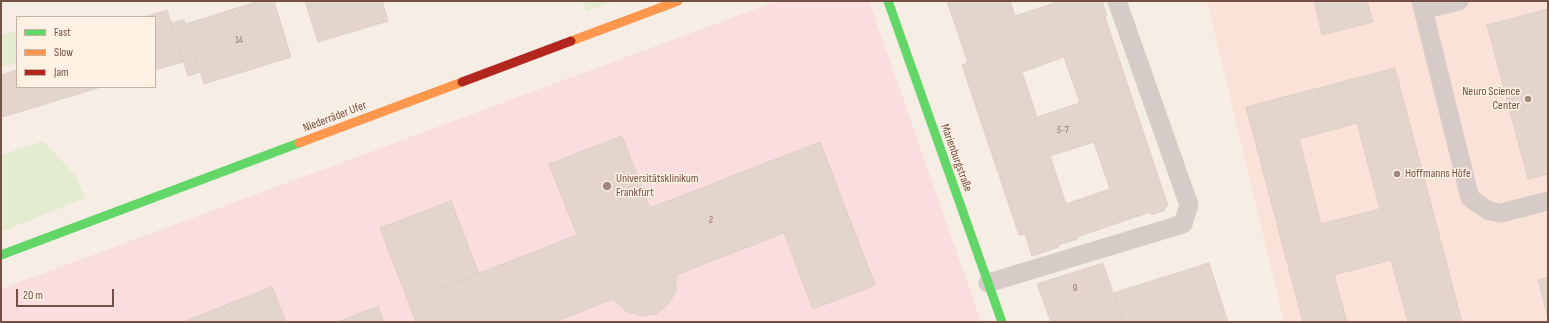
<!DOCTYPE html>
<meta charset="utf-8">
<style>
body{margin:0}
#map{position:relative;width:1549px;height:323px;overflow:hidden;background:#f6ede5;font-family:"Sofia Sans Condensed",sans-serif}
canvas{display:block}
.frame{position:absolute;inset:0;border:2px solid #755044;pointer-events:none}
.legend{position:absolute;left:16px;top:16px;width:140px;height:72px;box-sizing:border-box;background:#fff2e5;border:1px solid #c8b1a5;margin:0;padding:5px 7px;list-style:none;font-size:12px;color:#755044}
.legend li{display:flex;align-items:center;gap:8px;height:20px}
.legend b{width:20px;border:1px solid #c8b1a5}
.scale{position:absolute;left:16px;top:289px;width:98px;height:18px;box-sizing:border-box;border:2px solid #755044;border-top:0;padding-left:5px;font-size:12px;line-height:14px;white-space:nowrap;color:#755044;-webkit-text-stroke:3px #fff2e5;paint-order:stroke}
</style>
<div id="map">
<canvas width="1549" height="323"></canvas>
<div class="frame"></div>
<ul class="legend">
<li><b style="height:5px;background:#63d668"></b>Fast</li>
<li><b style="height:5px;background:#ff974d"></b>Slow</li>
<li><b style="height:5px;background:#b3261e"></b>Jam</li>
</ul>
<div class="scale">20 m</div>
</div>
<script>
const ctx = document.querySelector('canvas').getContext('2d');
ctx.lineJoin = 'round';
function fillPath(path, color) { ctx.fillStyle = color; ctx.fill(path, 'evenodd'); }
const shape = rows => new Path2D(rows.map(r => 'M' + r).join(''));
function stroke(path, color, width, dash) { ctx.strokeStyle = color; ctx.lineWidth = width; ctx.lineCap = dash ? 'butt' : 'round'; ctx.setLineDash(dash || []); ctx.stroke(path); }
function write(font, color, halo, rows, align = 'center') {
  ctx.font = font + ' "Sofia Sans Condensed",sans-serif'; ctx.lineWidth = 3; ctx.setLineDash([]); ctx.textBaseline = 'middle'; ctx.strokeStyle = halo; ctx.fillStyle = color; for (const [text, x, y, turn = 0] of rows) {
    ctx.save(); ctx.translate(x, y); ctx.rotate((+turn || 0) * Math.PI / 180); ctx.textAlign = isNaN(turn) ? turn : align; if (halo) ctx.strokeText(text, 0, 0); ctx.fillText(text, 0, 0); ctx.restore();
  }
}
fillPath(shape([
 [1207,1,1548,1,1548,322,1284,322]
]), '#fbe2d9');
fillPath(shape([
 [777,1,869,1,981,322,1,322,1,289]
]), '#f9dddf');
fillPath(shape([
 [581,1,613,1,587,11],
 [17,30,17,62,1,67,1,35],
 [43,141,76,176,85,198,1,232,1,155]
]), '#e3ecce');
const building = shape([
 [259,1,274,1,291,57,204,84,186,24,259,1],
 [305,1,382,1,388,21,318,42,305,1],
 [947,1,1010,1,1015,16,1060,1,1102,1,1107,16,1105,17,1168,206,1164,208,1165,210,1151,215,1150,212,1077,237,1078,239,1058,245,1059,247,1032,256,1025,234,1019,235,962,65,968,63,947,1],
 [1064,57,1080,103,1037,117,1022,72,1064,57],
 [1094,142,1110,189,1066,204,1050,156,1094,142],
 [1314,1,1367,1,1373,22,1322,35,1314,1],
 [1548,9,1548,174,1528,179,1487,25,1548,9],
 [167,10,183,62,155,70,155,17,144,17,167,10],
 [184,20,200,72,188,76,171,23,184,20],
 [1395,68,1462,322,1408,322,1391,260,1334,275,1347,322,1303,322,1246,107,1395,68],
 [1357,123,1380,209,1321,224,1299,139,1357,123],
 [17,70,17,87,101,87,3,117,1,112,1,75,17,70],
 [622,136,650,208,820,142,875,285,813,309,784,233,676,275,676,290,670,302,656,314,642,316,626,311,613,299,555,322,416,322,408,301,577,235,549,164,622,136],
 [451,201,479,274,408,301,380,228,451,201],
 [1103,263,1123,322,1051,322,1037,284,1103,263],
 [1209,263,1228,322,1170,322,1170,321,1166,322,1123,322,1113,293,1209,263],
 [1548,277,1548,318,1538,280,1548,277],
 [272,287,286,322,186,322,186,321,272,287],
 [378,306,384,322,338,322,378,306]
]);
fillPath(building, '#e3d4cc');
stroke(building, '#dfcfc7', 1);
stroke(shape([
 [1421,1,1470,198,1489,211,1501,213,1548,201],
 [1423,10,1459,1],
 [988,283,1183,224,1189,205,1117,1]
]), '#d7cbc8', 19);
stroke(shape([
 [888,1,1002,322],
 [1,255,299,143]
]), '#63d668', 9);
stroke(shape([
 [571,41,678,1],
 [299,143,462,82]
]), '#ff974d', 9);
stroke(shape([
 [462,82,571,41]
]), '#b3261e', 9);
for (const [x, y, r, color] of [
 [1528,99,4,"#a2877c"],
 [1397,174,4,"#a2877c"],
 [607,186,5,"#a2877c"]
]) { const dot = new Path2D(); dot.arc(x, y, r, 0, 2 * Math.PI); ctx.fillStyle = color; ctx.fill(dot); stroke(dot, '#fff2e5', 1.5); }
write('10px', '#927368', null, [
 ["14",239,40],
 ["5-7",1063,130],
 ["2",711,220],
 ["9",1075,288]
]);
write('12px', '#755044', '#fff2e5', [
 ["Neuro Science",1520,92,"right"],
 ["Center",1520,106,"right"],
 ["Hoffmanns Höfe",1405,174],
 ["Universitätsklinikum",616,179],
 ["Frankfurt",616,193]
], 'left');
write('12px', '#755044', '#fff2e5', [
 ["Niederräder Ufer",335,117,-21],
 ["Marienburgstraße",956,158,70]
]);
</script>
